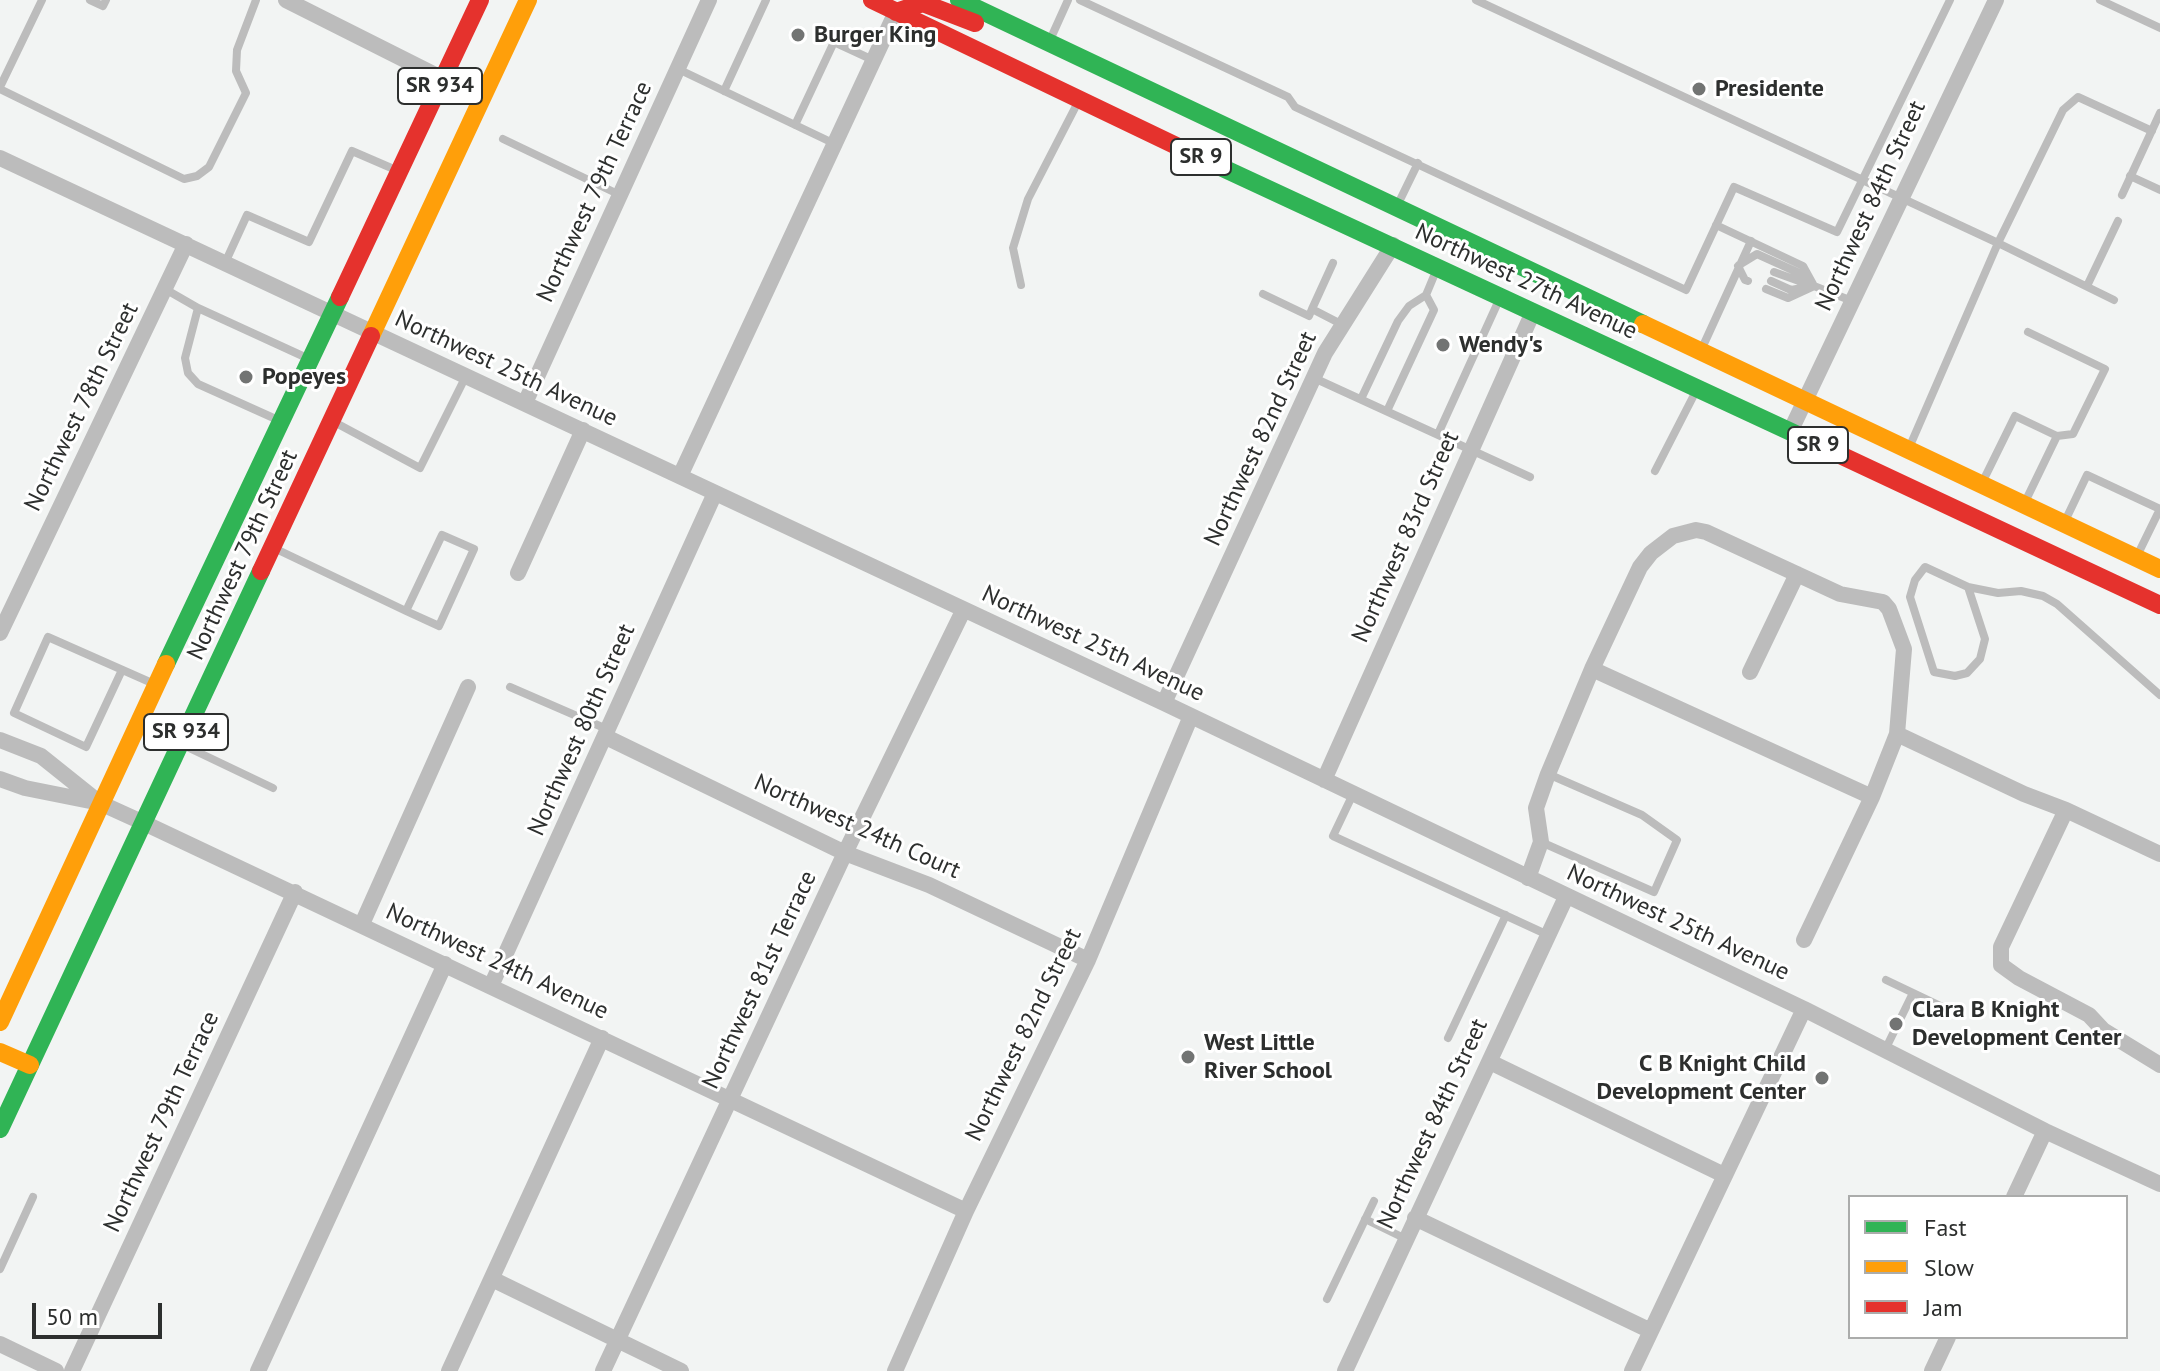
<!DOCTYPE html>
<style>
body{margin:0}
#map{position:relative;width:2160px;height:1371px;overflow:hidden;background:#f2f4f3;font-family:"PT Sans",sans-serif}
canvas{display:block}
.legend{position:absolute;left:1848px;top:1195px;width:280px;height:144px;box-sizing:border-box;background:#fff;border:2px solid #abacab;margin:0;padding:10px 14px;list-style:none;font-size:24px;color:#2d2f2e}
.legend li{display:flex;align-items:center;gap:16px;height:40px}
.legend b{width:40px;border:2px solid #abacab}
.scale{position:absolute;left:32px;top:1303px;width:130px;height:36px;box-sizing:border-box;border:4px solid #2d2f2e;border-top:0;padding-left:10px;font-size:24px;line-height:28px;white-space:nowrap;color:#2d2f2e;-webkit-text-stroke:6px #fff;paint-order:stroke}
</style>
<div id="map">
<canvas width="2160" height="1371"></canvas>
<ul class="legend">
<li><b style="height:10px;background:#30b455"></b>Fast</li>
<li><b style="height:10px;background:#ff9f0a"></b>Slow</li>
<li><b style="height:10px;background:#e5322d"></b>Jam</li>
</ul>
<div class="scale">50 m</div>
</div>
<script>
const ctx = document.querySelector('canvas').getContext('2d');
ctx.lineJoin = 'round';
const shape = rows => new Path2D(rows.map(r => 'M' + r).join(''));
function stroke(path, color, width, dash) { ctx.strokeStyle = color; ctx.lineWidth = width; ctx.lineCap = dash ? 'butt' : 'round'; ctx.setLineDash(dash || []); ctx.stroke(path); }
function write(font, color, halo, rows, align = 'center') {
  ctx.font = font + ' "PT Sans",sans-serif'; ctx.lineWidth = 6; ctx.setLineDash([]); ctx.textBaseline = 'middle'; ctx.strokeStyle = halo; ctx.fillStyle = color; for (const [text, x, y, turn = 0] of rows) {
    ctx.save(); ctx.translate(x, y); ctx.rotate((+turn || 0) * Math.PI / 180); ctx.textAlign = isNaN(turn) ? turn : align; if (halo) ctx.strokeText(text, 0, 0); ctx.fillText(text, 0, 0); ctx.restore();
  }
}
stroke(shape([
 [90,0,103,6,106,0],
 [1080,0,1288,97,1295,107,1686,290,1734,187,1837,232,1950,0],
 [1476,0,1998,243,1909,448],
 [2100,0,2160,28],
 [1050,40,1068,0],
 [678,69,835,144],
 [0,87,42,0],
 [0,89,184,179,197,176,209,167,246,93,236,71,237,50,256,0],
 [724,91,766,0],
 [795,125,834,42,873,60],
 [503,139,620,195],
 [2130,176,2160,190],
 [2122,195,2160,113],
 [1399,202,1418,163],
 [1716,225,1803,266,1814,286,1852,301],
 [225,263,247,215,309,242,352,151,396,170],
 [1739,265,1757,254,1799,273,1810,283],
 [1738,266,1745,280,1748,281],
 [1774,272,1810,285],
 [1771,281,1791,290,1802,288],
 [1021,285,1013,248,1028,199,1077,104],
 [2087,286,2118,221],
 [165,289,198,308,185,358,188,373,198,384,278,420],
 [1766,289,1788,298,1814,286],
 [1263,294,1309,316,1312,309,1343,325],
 [2114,300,1998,243,2063,110,2078,97,2152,131],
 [198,308,307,358],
 [1312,309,1333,263],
 [2028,332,2105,369,2073,434,2057,436],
 [1703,346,1751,241],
 [1314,378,1530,477],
 [1361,399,1398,321,1409,306,1426,295,1436,271],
 [1387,411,1434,310,1426,295],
 [336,423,420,468,466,376],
 [1438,434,1499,300],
 [1655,471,1695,393],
 [1983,481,2015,416,2057,436,2026,500],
 [2066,519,2087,475,2160,509,2138,554],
 [276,549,406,611,439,626,474,549,442,535,406,611],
 [1968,587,1985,639,1980,659,1967,673,1955,676,1934,672,1910,597,1915,580,1925,567,1968,587,1998,593,2021,591,2043,596,2057,604,2160,695],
 [122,670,86,747,14,713,48,637,152,683],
 [510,687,609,730],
 [185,746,273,788],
 [1353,794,1333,836,1548,935],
 [1541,842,1654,892,1677,840,1642,815,1548,774],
 [1886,980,1949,1010],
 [1448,1038,1506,915],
 [1885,1050,1913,993],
 [1365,1219,1406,1239],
 [0,1269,33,1197],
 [1327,1299,1374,1201]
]), '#bcbcbc', 8);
stroke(shape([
 [286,0,443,79],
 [0,158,1164,703,1804,1009,2045,1131,2160,1184],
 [525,403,709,0],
 [1790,432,1996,0],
 [680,476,896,12],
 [518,573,583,430],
 [0,633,186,244],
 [1592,669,1872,797],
 [1750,672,1797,574],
 [1164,703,1325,353,1393,245],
 [1897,734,2024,794,2066,810],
 [606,737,845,853,929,885,1088,960],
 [0,740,41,756,96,800],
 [0,779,25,788,100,803,144,823,966,1211],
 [1324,780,1533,312],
 [2160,854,2066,810,2001,947,2001,965,2019,978,2089,1015,2103,1030,2160,1065],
 [1528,878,1541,842,1536,808,1548,774,1592,669,1640,567,1651,553,1673,536,1696,530,1706,532,1840,594,1883,602,1889,609,1904,649,1897,734,1872,797,1804,940],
 [362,924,468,687],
 [491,986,715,493],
 [1490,1062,1724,1175],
 [2014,1197,2045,1131],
 [1415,1218,1651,1331],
 [492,1279,681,1371],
 [0,1344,56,1371],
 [72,1371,295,892],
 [258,1371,445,964],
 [449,1371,602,1038],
 [603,1371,845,853,963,611],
 [895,1371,966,1211,1088,960,1191,716],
 [1345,1371,1566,897],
 [1632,1371,1804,1009],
 [1932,1371,1948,1337]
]), '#bcbcbc', 16);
stroke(shape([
 [959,0,1643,324],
 [1212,163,1804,438],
 [166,664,340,297],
 [0,1129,261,571]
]), '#30b455', 18);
stroke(shape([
 [1643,324,2160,569],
 [371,336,528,0],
 [0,1022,166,664],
 [0,1052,30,1065]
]), '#ff9f0a', 18);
stroke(shape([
 [872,0,1212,163],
 [896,12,923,3,975,23],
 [340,297,480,0],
 [1804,438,2160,605],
 [261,571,371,336]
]), '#e5322d', 18);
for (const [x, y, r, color] of [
 [798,35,8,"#727473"],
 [1699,89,8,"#727473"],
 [1443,345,8,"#727473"],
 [246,377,8,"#727473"],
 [1896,1024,8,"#727473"],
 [1188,1057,8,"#727473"],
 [1822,1078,8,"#727473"]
]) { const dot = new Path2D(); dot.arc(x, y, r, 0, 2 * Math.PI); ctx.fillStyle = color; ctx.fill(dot); stroke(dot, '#fff', 3); }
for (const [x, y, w] of [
 [440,86,84],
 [1201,157,60],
 [1818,445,60],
 [186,732,84]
]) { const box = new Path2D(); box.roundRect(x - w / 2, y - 18, w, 36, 6); ctx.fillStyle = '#fff'; ctx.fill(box); stroke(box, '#2d2f2e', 2); }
write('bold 22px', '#2d2f2e', null, [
 ["SR 934",440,86],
 ["SR 9",1201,157],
 ["SR 9",1818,445],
 ["SR 934",186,732]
]);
write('bold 24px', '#2d2f2e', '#fff', [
 ["Burger King",814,35],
 ["Presidente",1715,89],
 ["Wendy's",1459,345],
 ["Popeyes",262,377],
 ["Clara B Knight",1912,1010],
 ["Development Center",1912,1038],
 ["West Little",1204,1043],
 ["River School",1204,1071],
 ["C B Knight Child",1806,1064,"right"],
 ["Development Center",1806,1092,"right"]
], 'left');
write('24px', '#2d2f2e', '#fff', [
 ["Northwest 79th Terrace",595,192,-65],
 ["Northwest 84th Street",1871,206,-65],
 ["Northwest 27th Avenue",1526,282,25],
 ["Northwest 25th Avenue",506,369,25],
 ["Northwest 78th Street",82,407,-64],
 ["Northwest 82nd Street",1261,439,-65],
 ["Northwest 83rd Street",1406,537,-66],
 ["Northwest 79th Street",243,555,-65],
 ["Northwest 25th Avenue",1093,644,25],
 ["Northwest 80th Street",582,730,-66],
 ["Northwest 24th Court",857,827,24],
 ["Northwest 25th Avenue",1678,923,25],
 ["Northwest 24th Avenue",497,962,25],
 ["Northwest 81st Terrace",760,980,-65],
 ["Northwest 82nd Street",1024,1035,-64],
 ["Northwest 79th Terrace",162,1122,-65],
 ["Northwest 84th Street",1433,1124,-65]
]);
</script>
